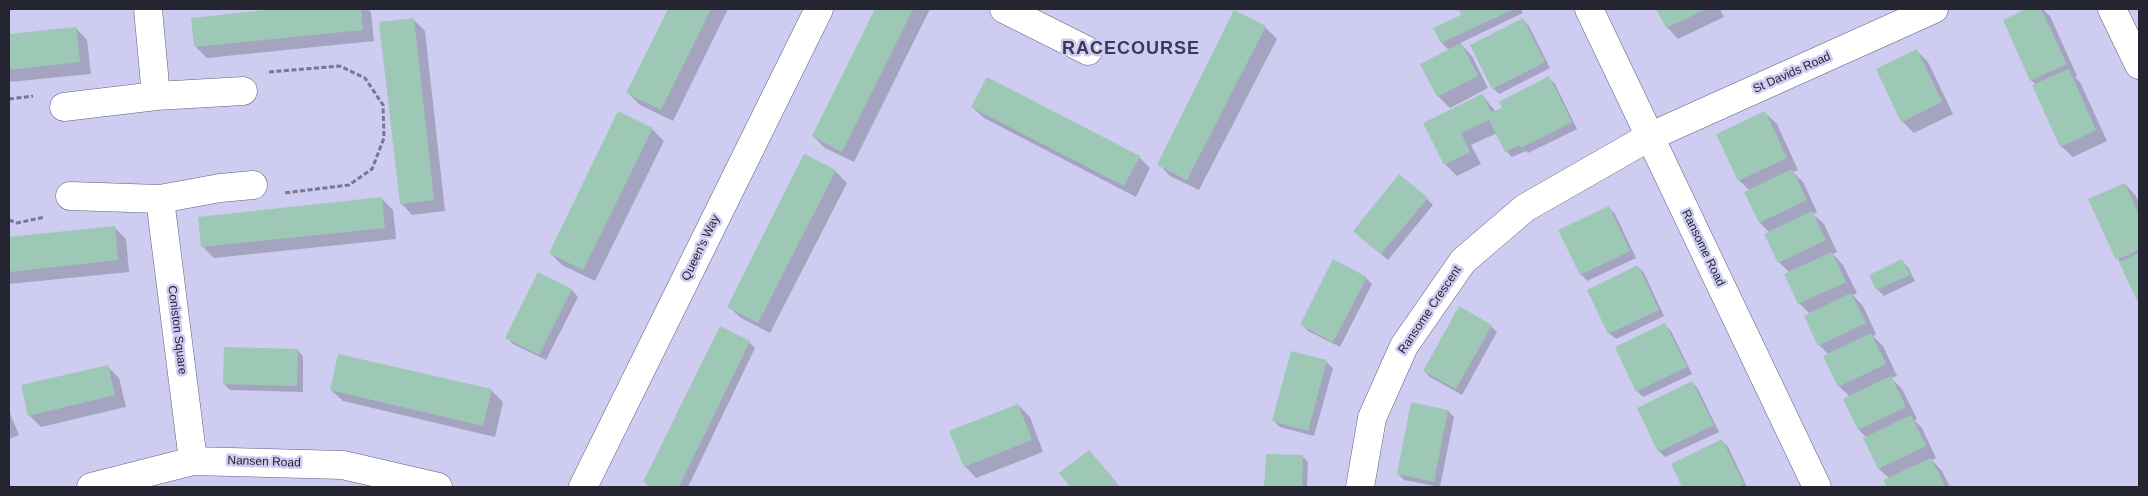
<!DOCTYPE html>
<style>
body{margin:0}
#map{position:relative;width:2148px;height:496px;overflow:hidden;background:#ceccf1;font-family:Arial,sans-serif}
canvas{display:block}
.frame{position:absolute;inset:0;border:10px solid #252532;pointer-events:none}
</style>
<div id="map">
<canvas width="2148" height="496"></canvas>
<div class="frame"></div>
</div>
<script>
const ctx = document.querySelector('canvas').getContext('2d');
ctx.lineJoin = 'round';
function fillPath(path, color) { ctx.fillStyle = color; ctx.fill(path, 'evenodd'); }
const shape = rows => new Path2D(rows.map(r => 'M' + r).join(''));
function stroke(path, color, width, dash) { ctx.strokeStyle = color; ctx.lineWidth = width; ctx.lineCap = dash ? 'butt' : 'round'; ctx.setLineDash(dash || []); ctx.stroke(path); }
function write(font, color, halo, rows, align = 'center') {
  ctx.font = font + ' Arial,sans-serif'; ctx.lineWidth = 5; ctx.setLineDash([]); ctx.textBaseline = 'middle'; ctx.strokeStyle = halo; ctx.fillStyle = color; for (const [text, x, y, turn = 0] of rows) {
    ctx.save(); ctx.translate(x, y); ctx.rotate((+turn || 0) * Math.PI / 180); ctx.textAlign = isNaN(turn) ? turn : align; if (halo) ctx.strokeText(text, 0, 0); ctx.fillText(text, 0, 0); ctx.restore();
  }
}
fillPath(shape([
 [287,9,367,9,371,12,374,41,207,58,195,46,192,19],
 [670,9,728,9,673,121,640,105,628,93],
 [876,9,930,9,854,162,825,148,813,136],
 [1459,9,1521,9,1523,13,1460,43,1472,56,1488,88,1450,108,1438,96,1422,64,1449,50,1442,43,1435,29,1463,16],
 [1658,9,1720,9,1724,17,1678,39,1667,27],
 [2029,9,2042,9,2050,16,2077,76,2075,77,2080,82,2107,141,2073,157,2061,146,2036,85,2031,80,2004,21],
 [413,19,425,31,445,211,412,215,401,203],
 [1523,20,1529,26,1550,68,1499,94,1493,88],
 [1265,27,1277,39,1199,190,1170,176,1159,164],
 [76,28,87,40,91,74,9,82,9,35],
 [1917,51,1928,62,1953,114,1914,133,1902,121],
 [1549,78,1555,84,1577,129,1528,153,1526,151,1512,157,1506,151,1497,133,1471,145,1481,164,1457,176,1445,164,1425,123,1482,95,1496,112],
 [972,107,1139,157,1150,168,1136,197,984,118],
 [1765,113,1777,124,1798,170,1793,172,1803,182,1817,212,1813,214,1824,224,1837,252,1833,254,1843,265,1857,293,1853,295,1863,306,1876,334,1873,336,1883,346,1897,376,1891,378,1902,389,1917,419,1914,420,1922,428,1936,458,1932,460,1942,471,1950,487,1888,487,1885,481,1890,479,1879,469,1865,439,1867,438,1859,430,1850,397,1839,386,1829,355,1819,345,1810,314,1799,303,1790,273,1779,262,1770,233,1760,223,1750,191,1739,180],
 [652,129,664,141,595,281,562,265,550,253],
 [835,171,847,183,770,333,741,318,729,307],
 [2125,184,2136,196,2139,203,2139,302,2090,200],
 [381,198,393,210,396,239,214,258,203,247],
 [1427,199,1433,205,1388,260,1360,237],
 [1609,208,1615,214,1636,258,1587,281,1581,274],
 [114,227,126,239,129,272,9,284,9,238],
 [1901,260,1908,267,1915,281,1884,296,1878,290,1871,275],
 [1638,267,1644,273,1664,316,1616,339,1609,333],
 [539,274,572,290,578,297,546,360,513,344,507,338],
 [1366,278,1372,284,1340,347,1308,331,1301,324],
 [1665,325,1671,331,1692,374,1643,397,1637,391],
 [1491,326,1497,332,1462,395,1430,377,1424,371],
 [749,342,755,348,688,487,650,487,644,482],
 [297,350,303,356,303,392,230,390,224,384],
 [1326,362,1333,368,1314,436,1280,427,1274,421],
 [107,366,119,378,126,407,41,427,29,415],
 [1692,382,1698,389,1719,432,1665,457,1659,451],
 [331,390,491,390,503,402,495,437,343,401],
 [1412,404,1448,411,1454,417,1440,487,1404,480,1398,474],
 [1018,405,1030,417,1043,452,976,478,965,466],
 [9,411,19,435,9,439],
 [1722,441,1728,447,1747,487,1684,487,1673,464],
 [1089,451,1100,463,1120,487,1072,487,1061,473],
 [1267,455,1302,456,1308,462,1307,487,1265,487]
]), '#0003');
fillPath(shape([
 [274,9,361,9,363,30,194,47,191,18],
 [668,9,711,9,661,110,626,93],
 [875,9,913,9,842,152,812,136],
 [1458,9,1514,9,1441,43,1433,28,1461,15],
 [1656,9,1706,9,1666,28],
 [2026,9,2041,9,2067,64,2030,81,2003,20],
 [1234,10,1266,26,1187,180,1157,165],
 [414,18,434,200,400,204,379,22],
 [1523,18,1545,62,1492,89,1470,45],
 [76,27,80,62,9,70,9,34],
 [1461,43,1478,76,1437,97,1420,64],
 [1917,49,1942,102,1901,122,1876,69],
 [2069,69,2096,130,2060,147,2032,85],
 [1549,76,1572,122,1521,148,1520,145,1505,152,1489,120,1461,133,1470,152,1444,165,1423,123,1482,94,1491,112,1502,108,1499,102],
 [987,77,1140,156,1124,186,971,107],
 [618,111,653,128,583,270,549,253],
 [1765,111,1787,158,1738,181,1716,134],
 [804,154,836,170,758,323,727,307],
 [1792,169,1807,200,1759,223,1744,192],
 [1399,174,1428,198,1381,254,1353,231],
 [2125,183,2139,215,2139,250,2116,260,2088,199],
 [382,197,385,228,201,247,198,217],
 [1609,206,1630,251,1580,275,1558,230],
 [1812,211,1826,240,1778,263,1764,234],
 [115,226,118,260,9,272,9,237],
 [1832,252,1846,282,1798,304,1784,274],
 [2139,253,2139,305,2119,262],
 [1333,259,1367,277,1333,342,1300,325],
 [1902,259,1910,275,1876,290,1869,275],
 [1638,265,1659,310,1608,334,1587,290],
 [538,272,572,289,539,355,505,338],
 [1851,293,1866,323,1818,346,1804,316],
 [1459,306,1492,325,1456,389,1423,371],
 [1665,323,1687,367,1636,392,1615,347],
 [720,326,750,341,679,487,654,487,643,482],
 [1871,333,1886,364,1838,387,1823,356],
 [224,347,298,349,297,386,223,384],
 [1291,351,1327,360,1308,431,1272,421],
 [338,354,492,389,483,426,330,390],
 [108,365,115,395,28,416,21,385],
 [1891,376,1906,407,1858,430,1843,399],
 [1692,381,1714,425,1658,452,1637,408],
 [1411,402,1448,410,1434,482,1397,474],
 [1018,404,1032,440,964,467,949,431],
 [1911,415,1926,446,1878,469,1863,438],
 [1722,439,1744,484,1737,487,1682,487,1671,464],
 [1089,450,1112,478,1119,487,1070,487,1059,473],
 [1266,454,1303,455,1302,487,1264,487],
 [1931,458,1945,486,1887,487,1883,480]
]), '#9ec8b6');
const minor = shape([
 [148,9,156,96],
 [1004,9,1088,51],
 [2112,9,2139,65],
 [64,107,156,96,243,91],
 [70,196,160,199,193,461],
 [160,199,220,188,253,185],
 [91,487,193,461,343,465,438,487],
 [583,487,819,9],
 [1360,487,1372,418,1404,346,1463,261,1525,208,1649,137,1934,9]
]);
const tertiary = shape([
 [1589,9,1817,487]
]);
stroke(minor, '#605d7e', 29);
stroke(tertiary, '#605d7e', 29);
stroke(shape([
 [269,72,340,66,365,78,383,105,384,138,372,169,349,185,284,193],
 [9,99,33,96],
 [9,220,17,223,45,217]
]), '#787790', 3, [5, 2.5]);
stroke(minor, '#fff', 28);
stroke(tertiary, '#fff', 28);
write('12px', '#252532', '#ceccf1', [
 ["St Davids Road",1792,73,-24],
 ["Queen's Way",701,248,-64],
 ["Ransome Road",1703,248,64],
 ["Ransome Crescent",1430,310,-56],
 ["Coniston Square",177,330,83],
 ["Nansen Road",264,462,2]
]);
ctx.letterSpacing = '1px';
write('bold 18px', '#3c3957', '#ceccf1', [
 ["RACECOURSE",1131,49]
]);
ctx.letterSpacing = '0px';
</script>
